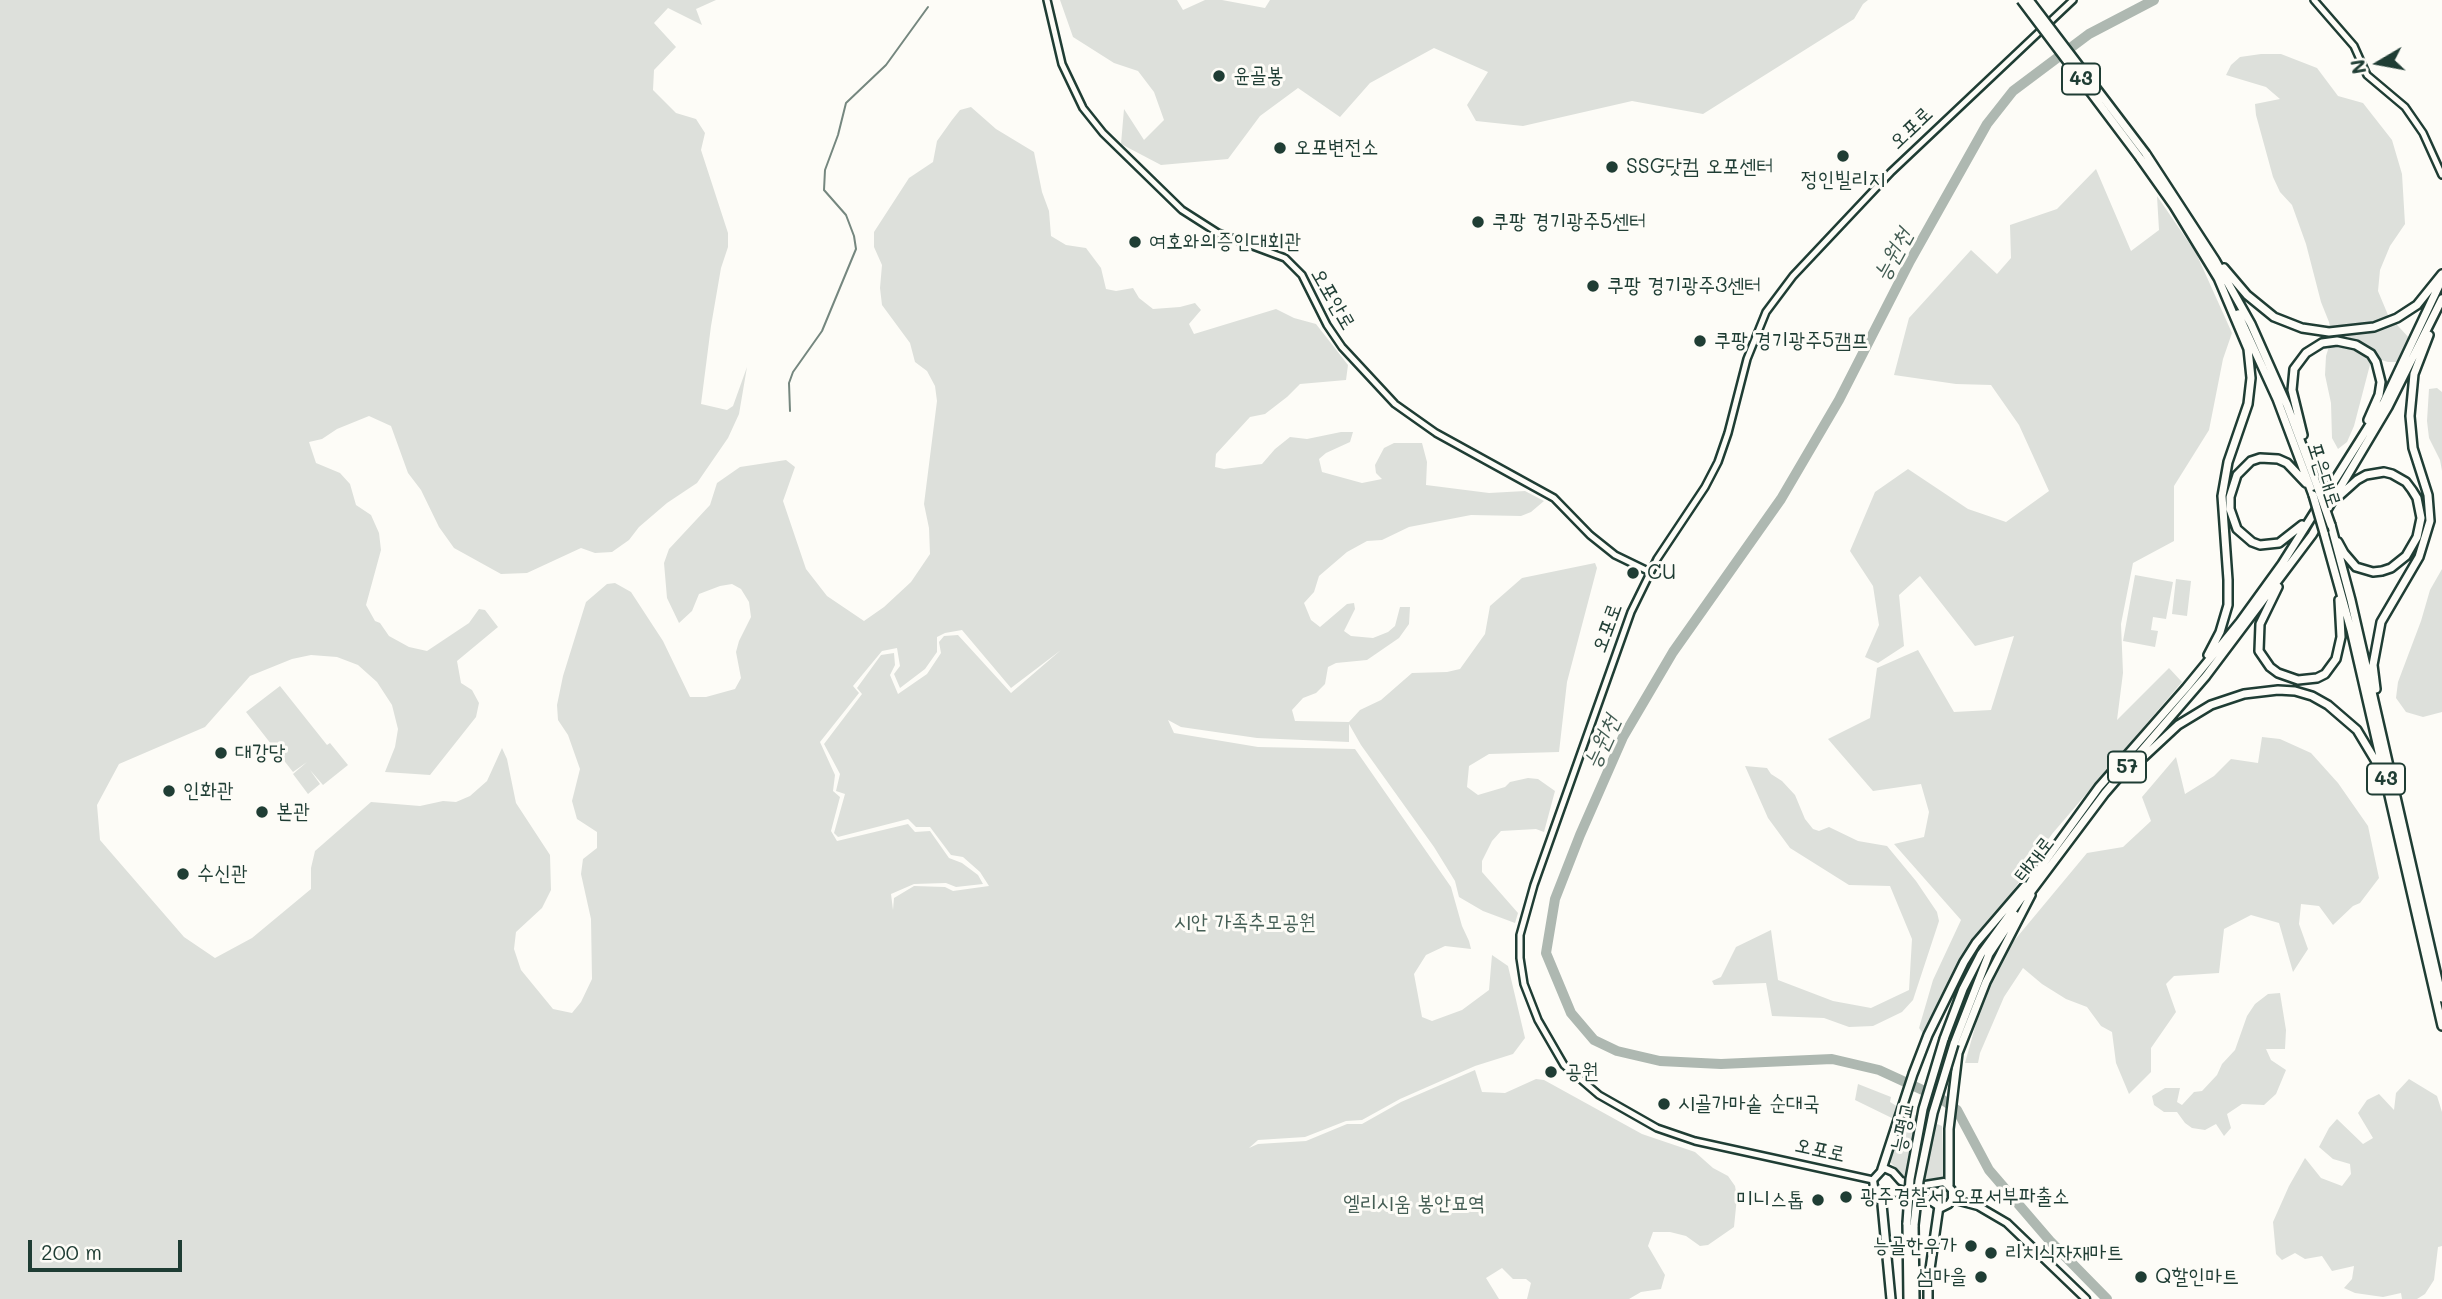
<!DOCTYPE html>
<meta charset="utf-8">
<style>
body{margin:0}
#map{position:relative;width:2442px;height:1299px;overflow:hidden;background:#fdfcf7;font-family:Mali,sans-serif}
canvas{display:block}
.north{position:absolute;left:2344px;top:28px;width:70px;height:70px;-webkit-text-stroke:5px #fdfcf7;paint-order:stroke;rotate:260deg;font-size:19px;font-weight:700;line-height:28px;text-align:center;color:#1f3d34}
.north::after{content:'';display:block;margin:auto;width:24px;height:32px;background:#1f3d34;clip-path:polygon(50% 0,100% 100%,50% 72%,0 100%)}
.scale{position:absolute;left:28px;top:1240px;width:154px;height:32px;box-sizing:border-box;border:4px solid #1f3d34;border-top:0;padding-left:9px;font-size:21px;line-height:24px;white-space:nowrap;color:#1f3d34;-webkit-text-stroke:5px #fdfcf7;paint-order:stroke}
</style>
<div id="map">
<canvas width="2442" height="1299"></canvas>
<div class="north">N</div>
<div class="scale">200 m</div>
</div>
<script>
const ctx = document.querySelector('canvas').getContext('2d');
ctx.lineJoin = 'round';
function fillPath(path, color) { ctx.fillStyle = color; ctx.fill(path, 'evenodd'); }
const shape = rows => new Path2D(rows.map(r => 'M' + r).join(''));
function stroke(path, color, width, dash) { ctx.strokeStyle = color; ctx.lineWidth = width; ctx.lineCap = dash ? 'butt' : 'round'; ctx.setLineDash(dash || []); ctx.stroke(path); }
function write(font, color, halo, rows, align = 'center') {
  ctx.font = font + ' Mali,"Poor Story",sans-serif'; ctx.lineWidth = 6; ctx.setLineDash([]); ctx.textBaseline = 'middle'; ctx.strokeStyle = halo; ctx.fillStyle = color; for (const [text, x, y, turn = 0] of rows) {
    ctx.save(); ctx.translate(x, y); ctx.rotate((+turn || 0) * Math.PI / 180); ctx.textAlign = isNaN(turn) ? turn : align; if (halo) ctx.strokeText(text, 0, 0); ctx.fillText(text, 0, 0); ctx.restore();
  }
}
fillPath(shape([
 [0,0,716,0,696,9,702,25,668,8,654,23,676,47,654,70,653,90,676,113,696,119,705,133,701,150,728,233,728,247,721,268,711,326,701,404,727,410,733,406,747,367,739,414,728,438,697,483,667,503,639,527,629,540,612,552,595,553,581,548,527,573,501,574,454,548,439,527,421,490,408,473,391,426,369,416,337,429,322,439,309,442,316,463,340,473,350,484,356,505,371,515,379,533,381,550,366,605,375,621,380,623,389,636,409,647,427,651,469,623,479,609,485,610,498,627,457,661,461,683,472,690,479,703,476,717,430,775,385,772,395,747,398,729,392,705,377,682,358,665,337,657,311,655,292,659,250,676,205,727,119,764,97,805,100,840,184,937,215,958,252,938,311,889,311,868,315,851,371,802,420,806,443,801,456,802,470,796,487,781,502,748,507,759,516,803,550,855,551,890,542,908,516,932,514,949,521,970,553,1009,572,1013,581,1002,592,979,591,919,581,874,583,859,597,848,597,832,577,819,572,801,580,769,568,735,558,720,557,705,563,676,586,602,607,584,615,583,631,592,663,641,690,697,706,697,735,689,741,678,736,652,739,641,751,617,749,602,741,589,732,584,720,586,699,594,692,611,679,623,667,598,664,563,669,549,710,505,717,483,740,467,786,460,795,467,783,501,806,569,827,596,864,621,884,607,911,582,930,554,929,528,924,504,937,401,935,386,927,371,915,362,910,343,882,305,880,288,882,265,874,247,874,232,909,178,933,162,937,141,952,120,960,110,971,107,996,129,1034,152,1042,192,1049,211,1051,236,1066,245,1086,248,1101,268,1106,289,1116,291,1133,288,1139,298,1153,309,1180,307,1195,303,1201,310,1189,324,1194,334,1276,309,1294,318,1316,324,1348,365,1346,380,1300,384,1287,397,1265,414,1250,417,1216,454,1215,467,1224,469,1262,464,1275,449,1290,437,1307,439,1341,432,1353,432,1350,442,1326,453,1319,459,1322,472,1362,483,1382,479,1376,473,1375,465,1384,448,1394,443,1422,443,1427,462,1426,485,1489,493,1525,491,1544,501,1531,512,1521,516,1471,515,1409,527,1382,540,1367,541,1347,552,1319,576,1314,592,1304,603,1311,620,1320,627,1347,604,1354,603,1355,609,1344,631,1351,636,1373,638,1388,632,1395,626,1400,607,1410,607,1409,624,1399,638,1367,660,1336,663,1328,667,1325,684,1316,693,1303,698,1292,710,1295,721,1349,722,1360,710,1381,700,1412,673,1447,672,1460,669,1485,634,1490,606,1522,578,1595,563,1597,568,1567,682,1559,752,1489,754,1469,766,1467,787,1478,795,1505,787,1510,782,1528,778,1538,779,1555,791,1544,832,1536,829,1501,831,1492,841,1482,861,1482,872,1518,913,1515,923,1483,911,1459,897,1455,881,1434,847,1361,745,1349,724,1349,742,1257,738,1181,727,1168,720,1174,733,1258,747,1355,749,1451,887,1462,926,1469,941,1471,949,1445,946,1426,955,1414,974,1422,1017,1432,1021,1462,1010,1489,990,1492,955,1508,966,1525,1038,1513,1054,1475,1066,1400,1099,1362,1120,1346,1121,1305,1137,1258,1140,1249,1148,1258,1144,1306,1141,1347,1124,1362,1124,1401,1102,1475,1070,1482,1092,1505,1093,1536,1079,1544,1080,1642,1134,1695,1152,1713,1168,1728,1176,1735,1186,1737,1197,1734,1227,1708,1245,1700,1246,1686,1236,1670,1232,1653,1232,1648,1246,1665,1275,1661,1289,1641,1292,1629,1299,1527,1299,1531,1283,1526,1279,1513,1279,1502,1268,1486,1278,1499,1299,0,1299],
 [962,630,1011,688,1061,650,1011,693,958,635,944,636,939,642,941,653,927,674,898,694,890,675,895,665,894,653,881,655,857,688,862,694,824,744,840,774,836,791,845,794,834,833,838,837,908,819,916,827,930,827,951,855,963,857,980,872,989,886,953,891,945,887,914,886,894,898,893,910,891,894,914,884,946,883,956,887,983,884,978,875,962,863,949,858,930,831,915,832,908,824,837,841,831,831,840,797,833,791,835,775,820,742,859,693,853,686,882,651,897,648,900,666,894,674,900,688,925,669,937,652,937,637,945,633],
 [1060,0,1177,0,1183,10,1205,0,1222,0,1265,8,1270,0,1868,0,1863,4,1854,19,1703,114,1632,101,1523,126,1476,121,1467,105,1488,72,1434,48,1370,83,1340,117,1298,88,1260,116,1228,159,1161,165,1121,144,1124,109,1144,140,1164,120,1154,92,1138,71,1114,63,1073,37],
 [2261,54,2281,54,2317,68,2338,96,2363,103,2392,140,2402,174,2405,224,2390,246,2380,270,2378,291,2388,315,2411,340,2419,356,2405,362,2388,362,2372,357,2354,426,2347,442,2338,449,2332,438,2331,403,2325,375,2326,356,2332,337,2329,322,2321,302,2306,244,2292,205,2280,192,2273,177,2256,115,2255,104,2280,99,2266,87,2226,75,2231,65,2240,57],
 [2096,169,2131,251,2159,230,2157,196,2196,253,2232,333,2223,359,2209,430,2174,486,2174,541,2133,563,2121,624,2123,673,2117,720,2169,668,2182,682,2052,834,1993,920,1973,942,1924,1035,1919,1028,1933,980,1961,920,1894,844,1924,837,1929,812,1921,784,1873,791,1828,739,1870,718,1877,668,1918,650,1954,712,1991,710,2014,636,1975,646,1920,576,1899,595,1904,646,1878,663,1865,657,1879,625,1873,586,1850,551,1875,492,1908,469,1968,509,2006,522,2049,491,2019,425,1991,385,1956,384,1894,375,1909,318,1971,250,1997,274,2011,258,2010,225,2057,209],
 [2437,388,2442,392,2442,471,2440,460,2429,438,2427,421,2429,389],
 [2442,569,2442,712,2423,717,2406,712,2396,698,2398,682,2421,621,2430,590],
 [2135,575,2173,582,2166,619,2153,617,2151,630,2158,631,2155,647,2123,641],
 [2176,579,2191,581,2187,616,2172,614],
 [280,686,327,745,330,743,348,765,323,785,310,770,320,784,308,794,293,774,307,762,293,772,246,712],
 [2262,737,2280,739,2311,753,2338,783,2368,826,2379,878,2360,903,2353,906,2333,925,2319,906,2301,904,2299,924,2308,949,2293,972,2279,923,2251,915,2224,929,2219,973,2174,976,2166,984,2176,1012,2151,1048,2151,1072,2129,1094,2116,1063,2112,1032,2101,1026,2087,1007,2066,999,2042,984,2023,968,2004,997,1980,1053,1978,1063,1965,1063,1987,984,2013,942,2087,853,2123,847,2151,821,2142,797,2176,757,2185,794,2214,776,2231,759,2258,763],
 [1745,766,1767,768,1771,774,1782,781,1795,795,1805,819,1813,829,1819,831,1829,827,1858,841,1887,846,1916,881,1937,912,1939,921,1913,1000,1902,1012,1873,1026,1849,1027,1824,1018,1772,1016,1766,983,1714,985,1712,981,1721,977,1736,947,1771,930,1778,980,1833,1001,1871,1008,1909,990,1912,939,1890,886,1849,885,1790,848,1768,818],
 [2280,993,2286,1030,2285,1049,2266,1049,2271,1060,2286,1070,2276,1094,2264,1105,2242,1104,2227,1114,2231,1128,2224,1136,2216,1124,2205,1130,2192,1128,2185,1123,2177,1112,2164,1112,2154,1105,2152,1096,2165,1088,2180,1088,2177,1102,2182,1105,2194,1092,2202,1091,2217,1075,2222,1064,2235,1050,2247,1016,2255,1004,2268,994],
 [2409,1079,2437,1096,2442,1112,2442,1246,2438,1247,2434,1280,2425,1294,2417,1299,2402,1299,2401,1293,2383,1297,2355,1293,2344,1288,2352,1279,2354,1266,2332,1271,2322,1256,2305,1259,2295,1253,2282,1260,2276,1254,2273,1222,2289,1186,2305,1158,2321,1178,2342,1186,2351,1174,2350,1164,2333,1159,2319,1147,2329,1128,2337,1119,2363,1144,2373,1138,2358,1113,2367,1100,2379,1094,2394,1110,2396,1093],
 [1858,1084,1891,1097,1890,1102,1905,1111,1942,1126,1944,1177,1930,1179,1916,1179,1903,1175,1889,1161,1900,1122,1855,1100]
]), '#dde0db');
stroke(shape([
 [790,411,789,383,793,372,822,331,856,249,854,236,846,215,824,190,825,170,838,135,846,103,886,65,928,7]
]), '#75877f', 2);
stroke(shape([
 [2107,1299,2050,1241,1989,1170,1957,1110,1940,1098,1879,1070,1832,1059,1721,1064,1660,1061,1617,1051,1594,1040,1571,1013,1546,953,1555,899,1580,835,1623,737,1673,652,1781,499,1839,400,1910,261,1987,124,2013,91,2089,34,2154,0]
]), '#aeb8b1', 10);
const minor = shape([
 [1047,0,1062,64,1083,108,1103,133,1182,210,1218,233,1285,258,1302,275,1327,325,1342,347,1395,404,1436,433,1554,498,1590,535,1615,555,1650,572],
 [2314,0,2354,46,2367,75,2405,107,2423,133,2442,175],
 [1873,1180,1695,1141,1657,1128,1599,1095,1564,1065,1538,1020,1524,984,1520,958,1520,935,1534,885,1631,612,1657,559,1705,487,1718,462,1728,433,1747,359,1766,312,1793,276,1891,172,2073,0]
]);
const major = shape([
 [1884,1168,1893,1172,1901,1181,1919,1186,1944,1182,1952,1190,1952,1199,1949,1204,1941,1208,1923,1196,1904,1192,1881,1194,1874,1187,1873,1180,1884,1168],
 [1952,1199,1978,1206,2007,1223,2086,1299]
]);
const highway = shape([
 [2146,154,2215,260,2251,324,2287,405,2318,488],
 [2140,158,2174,206,2221,283],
 [2224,268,2247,295,2274,317,2302,328,2329,332,2374,327,2397,318,2417,305,2442,274],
 [2238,314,2277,399,2313,495],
 [2303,435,2292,390,2294,369,2306,353,2322,343,2337,341,2356,345,2371,354,2376,362,2381,382,2379,395,2368,420],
 [2338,497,2357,480,2366,475,2384,472,2392,474,2406,482,2412,490,2417,498,2421,518,2417,537,2406,556,2391,568,2382,571,2373,572,2356,567,2344,553,2338,542],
 [2302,525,2279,543,2260,545,2252,542,2237,529,2230,509,2230,497,2237,475,2251,461,2260,458,2278,459,2287,463,2306,483],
 [2331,525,2351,600,2442,998],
 [2324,533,2351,630,2442,1026],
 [2278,587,2260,624,2259,651,2270,667,2278,673,2298,680,2317,678,2325,674,2336,659,2341,637,2339,600],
 [2208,655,2220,632,2228,605,2228,580,2222,496,2228,462,2248,404,2251,378,2248,349,2218,278],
 [2376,689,2373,665,2381,622,2419,557,2430,521,2428,495,2413,448,2410,416,2414,374,2429,335],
 [2134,766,2178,725,2211,705,2244,694,2278,690,2295,691,2312,696,2328,705,2357,730,2375,760,2384,788],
 [2027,897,2105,793,2206,676,2312,535,2388,407,2442,299],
 [1944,1039,1963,989,1981,954,2023,896,2033,878,2099,787,2186,688,2240,622,2282,564,2384,402,2442,279],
 [1954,1044,1989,954,2015,915],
 [1882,1169,1913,1074,1928,1035,1964,962,1976,943,2025,886],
 [1949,1185,1949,1129,1958,1053,1986,982,2031,895],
 [1881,1194,1891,1299],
 [1907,1223,1908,1299],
 [1914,1225,1915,1299],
 [1928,1299,1928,1283,1939,1206]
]);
stroke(minor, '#1f3d34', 10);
stroke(major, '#1f3d34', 11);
stroke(highway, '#1f3d34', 12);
stroke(minor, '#fdfcf7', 5);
stroke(major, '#fdfcf7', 6);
stroke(highway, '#fdfcf7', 7);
const highwayBridge = shape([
 [2021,0,2140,158],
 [2029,0,2146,154],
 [2318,488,2331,525],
 [2313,495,2324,533],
 [1907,1223,1910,1179,1923,1109,1944,1039],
 [1914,1225,1919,1181,1933,1113,1954,1044]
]);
stroke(highwayBridge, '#1f3d34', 12, []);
stroke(highwayBridge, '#fdfcf7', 7);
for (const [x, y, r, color] of [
 [1219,76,7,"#1f3d34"],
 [1280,148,7,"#1f3d34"],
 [1843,156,7,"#1f3d34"],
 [1612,167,7,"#1f3d34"],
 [1478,222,7,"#1f3d34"],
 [1135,242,7,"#1f3d34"],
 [1593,286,7,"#1f3d34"],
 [1700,341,7,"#1f3d34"],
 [1633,573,7,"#1f3d34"],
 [221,753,7,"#1f3d34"],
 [169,791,7,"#1f3d34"],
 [262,812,7,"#1f3d34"],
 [183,874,7,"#1f3d34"],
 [1551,1072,7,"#1f3d34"],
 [1664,1104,7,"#1f3d34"],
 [1846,1197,7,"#1f3d34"],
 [1818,1200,7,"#1f3d34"],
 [1971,1246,7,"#1f3d34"],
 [1991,1253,7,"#1f3d34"],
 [1981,1277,7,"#1f3d34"],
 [2141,1277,7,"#1f3d34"]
]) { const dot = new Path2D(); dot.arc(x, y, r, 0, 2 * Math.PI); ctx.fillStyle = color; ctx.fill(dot); stroke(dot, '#fdfcf7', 2.5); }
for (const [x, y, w] of [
 [2081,79,38],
 [2127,767,38],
 [2386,779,38]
]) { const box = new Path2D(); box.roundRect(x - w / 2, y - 15.5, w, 31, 5); ctx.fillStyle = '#fdfcf7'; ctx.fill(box); stroke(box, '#1f3d34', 2); }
write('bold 19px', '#1f3d34', null, [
 ["43",2081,79],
 ["57",2127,767],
 ["43",2386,779]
]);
write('21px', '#1f3d34', '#fdfcf7', [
 ["윤골봉",1233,76],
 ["오포변전소",1294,148],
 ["SSG닷컴 오포센터",1626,167],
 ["정인빌리지",1843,180,"center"],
 ["쿠팡 경기광주5센터",1492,222],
 ["여호와의증인대회관",1149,242],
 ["쿠팡 경기광주3센터",1607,286],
 ["쿠팡 경기광주5캠프",1714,341],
 ["CU",1647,573],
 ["대강당",235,753],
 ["인화관",183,791],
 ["본관",276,812],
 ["수신관",197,874],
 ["공원",1565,1072],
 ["시골가마솥 순대국",1678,1104],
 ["광주경찰서 오포서부파출소",1860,1197],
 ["미니스톱",1804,1200,"right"],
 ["능골한우가",1957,1246,"right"],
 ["리치식자재마트",2005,1253],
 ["섬마을",1967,1277,"right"],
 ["Q할인마트",2155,1277]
], 'left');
write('21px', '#1f3d34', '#fdfcf7', [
 ["오포로",1911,128,-44],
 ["오포안로",1333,299,60],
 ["포은대로",2324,475,72],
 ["오포로",1607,628,-70],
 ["태재로",2034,859,-52],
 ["능평교",1903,1127,-78],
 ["오포로",1820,1150,12]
]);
write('21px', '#455e55', '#fdfcf7', [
 ["시안 가족추모공원",1245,923],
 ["엘리시움 봉안묘역",1414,1204]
]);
write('italic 23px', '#435c53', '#fdfcf7', [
 ["능원천",1893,255,-61],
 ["능원천",1602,742,-65]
]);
</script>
